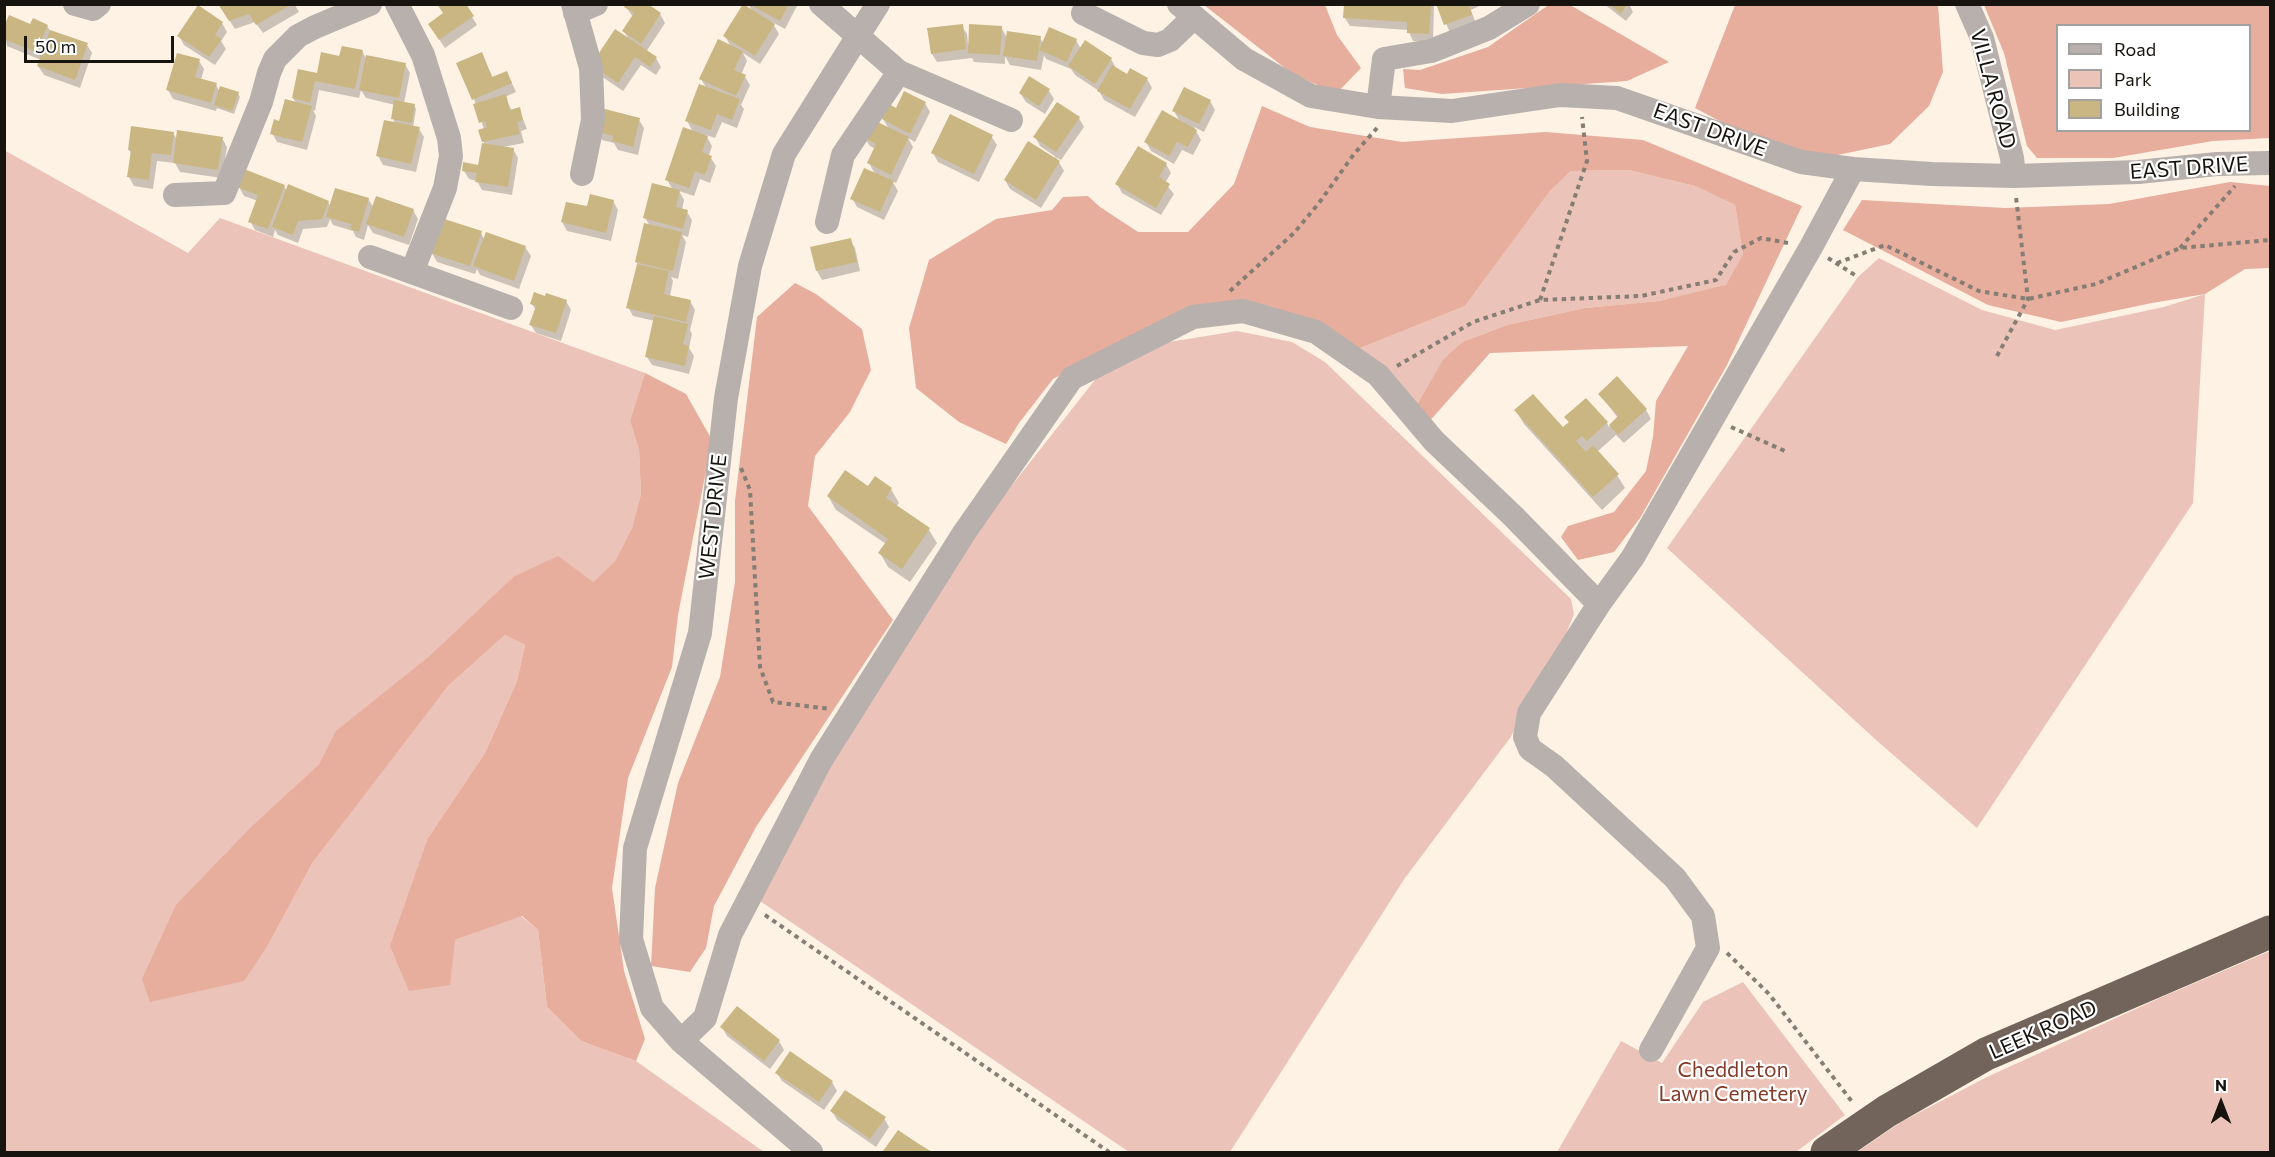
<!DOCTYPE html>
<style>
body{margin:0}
#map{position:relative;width:2275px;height:1157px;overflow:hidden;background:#fef2e4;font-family:Commissioner,sans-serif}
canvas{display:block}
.frame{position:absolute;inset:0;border:6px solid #17130e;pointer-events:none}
.legend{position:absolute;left:2056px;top:24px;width:195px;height:108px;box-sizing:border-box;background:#fff;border:2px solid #a2a19f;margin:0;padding:8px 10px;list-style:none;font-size:18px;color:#17130e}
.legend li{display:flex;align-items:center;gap:12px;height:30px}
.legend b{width:30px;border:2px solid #a2a19f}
.north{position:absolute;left:2191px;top:1073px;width:60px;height:60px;-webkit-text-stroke:4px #fff;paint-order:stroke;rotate:0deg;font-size:16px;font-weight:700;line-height:24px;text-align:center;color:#17130e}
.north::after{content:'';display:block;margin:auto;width:21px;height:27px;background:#17130e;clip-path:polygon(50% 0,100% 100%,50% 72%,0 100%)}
.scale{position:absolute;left:24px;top:36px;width:150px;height:27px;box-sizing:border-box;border:3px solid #17130e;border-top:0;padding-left:8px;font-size:18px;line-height:21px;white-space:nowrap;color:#17130e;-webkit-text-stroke:4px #fff;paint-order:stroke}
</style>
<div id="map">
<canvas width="2275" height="1157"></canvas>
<div class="frame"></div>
<ul class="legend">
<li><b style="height:8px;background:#b7b0ac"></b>Road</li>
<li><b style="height:16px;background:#ebc3b8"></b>Park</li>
<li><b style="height:16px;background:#c9b682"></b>Building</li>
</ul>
<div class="north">N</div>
<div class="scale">50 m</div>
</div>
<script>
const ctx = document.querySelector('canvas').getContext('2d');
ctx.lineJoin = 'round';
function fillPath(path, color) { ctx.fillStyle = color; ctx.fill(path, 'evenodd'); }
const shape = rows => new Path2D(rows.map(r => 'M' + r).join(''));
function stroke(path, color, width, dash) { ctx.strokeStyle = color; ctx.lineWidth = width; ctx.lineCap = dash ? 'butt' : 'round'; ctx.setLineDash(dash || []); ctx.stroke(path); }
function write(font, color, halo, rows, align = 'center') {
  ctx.font = font + ' Commissioner,sans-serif'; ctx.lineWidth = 4.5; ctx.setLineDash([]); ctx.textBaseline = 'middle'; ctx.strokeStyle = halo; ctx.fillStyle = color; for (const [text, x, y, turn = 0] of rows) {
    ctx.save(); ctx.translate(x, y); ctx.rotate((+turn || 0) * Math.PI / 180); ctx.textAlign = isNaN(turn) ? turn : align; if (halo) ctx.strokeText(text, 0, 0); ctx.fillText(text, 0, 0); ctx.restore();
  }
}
fillPath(shape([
 [4,150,188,253,220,218,645,373,630,421,639,448,641,494,632,528,615,561,593,582,513,577,428,657,337,731,319,764,254,824,268,945,313,862,399,748,448,686,505,635,525,645,517,681,485,753,428,838,455,940,521,916,538,930,547,1007,581,1041,636,1061,764,1152,5,1152],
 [1628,170,1695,186,1735,205,1743,254,1726,286,1659,301,1585,308,1507,325,1462,342,1443,361,1414,410,1358,349,1465,306,1550,191,1571,171],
 [1879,258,1982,310,2055,330,2164,307,2205,294,2193,503,1977,828,1875,739,1667,548,1858,277],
 [1237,331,1292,342,1325,362,1571,599,1574,614,1561,646,1510,738,1405,878,1230,1152,1129,1152,760,901,821,773,990,513,1102,371,1169,342],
 [2270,951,2270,1152,1857,1152,1901,1122,1987,1077,2162,997],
 [1743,982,1845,1115,1796,1152,1557,1152,1621,1041,1662,1063,1703,1002]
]), '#ebc3b8');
fillPath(shape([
 [1550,4,1570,5,1669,62,1627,81,1442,94,1405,88,1403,69,1420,70,1488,47],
 [1204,5,1325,5,1337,35,1361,68,1336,94,1290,72],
 [1735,5,1938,5,1943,72,1929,106,1890,144,1823,158,1727,125,1695,108],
 [1984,5,2270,5,2270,138,2213,141,2113,158,2037,158,2027,146,2004,53],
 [2058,26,2250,26,2250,130,2058,130],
 [1262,106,1310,127,1402,142,1546,132,1643,140,1802,206,1727,365,1640,518,1614,552,1578,560,1561,537,1568,526,1614,512,1646,471,1653,437,1656,401,1688,346,1490,353,1427,424,1414,410,1443,360,1462,342,1507,325,1585,308,1659,301,1726,285,1743,254,1735,205,1695,186,1628,170,1571,171,1550,191,1465,306,1358,349,1251,312,1106,350,1053,379,1019,423,1006,444,959,422,916,388,909,328,929,260,996,219,1052,210,1063,197,1088,196,1100,207,1138,232,1188,232,1234,184],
 [2230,182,2270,186,2270,268,2245,269,2205,294,2152,303,2061,322,1988,305,1843,230,1862,200,2005,208,2109,204],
 [795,283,816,294,862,329,871,370,850,412,815,456,808,506,893,620,756,827,714,906,706,948,690,972,651,966,655,888,678,783,720,677,735,582,735,501,757,317],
 [645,373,686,394,712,440,678,615,672,667,628,778,612,888,624,971,645,1039,636,1061,581,1041,547,1007,538,930,522,916,455,940,450,985,409,991,390,946,428,838,485,753,517,681,525,645,505,635,448,686,313,862,268,945,244,981,150,1002,142,979,176,905,254,824,319,764,336,731,428,657,513,577,558,556,593,582,615,561,632,528,641,494,639,449,630,421]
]), '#e7ad9d');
fillPath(shape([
 [219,4,298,4,295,5,299,12,263,33,255,22,235,29],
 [748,4,798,4,785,29,772,22,779,34,760,64,743,53,747,61,741,75,745,77,750,85,741,105,744,109,737,128,722,122,715,138,706,135,712,146,709,155,716,166,710,183,700,179,694,196,679,191,684,200,682,210,687,212,692,220,688,237,682,235,686,242,678,279,671,277,673,281,670,296,690,301,695,310,690,330,692,334,689,348,694,356,689,374,652,365,647,357,655,321,633,316,628,307,638,265,636,262,650,226,645,218,673,190,667,180,693,132,687,121,707,89,701,79,731,47,725,36,753,12],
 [1346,4,1434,4,1433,42,1413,41,1408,30,1350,26,1345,18],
 [1438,4,1483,4,1471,10,1476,24,1450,33],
 [1604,4,1629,4,1633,12,1626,21],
 [626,7,660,14,665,23,646,52,656,58,661,67,656,75,641,65,623,91,598,74,629,40,624,31,633,17],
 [472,17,477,25,445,48,435,33],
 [222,23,227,32,221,41,226,49,215,65,184,45,179,36],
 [31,26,47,26,51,32,87,45,92,53,80,88,44,75,38,66,41,60,7,46,4,30],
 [962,26,967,34,968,44,1001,27,1007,38,1040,38,1044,44,1076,40,1081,49,1111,59,1116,68,1127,76,1147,79,1152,88,1135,117,1104,100,1099,91,1075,75,1071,69,1046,59,1044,55,1041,70,1010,65,1005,56,1005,64,974,62,972,58,937,62,932,54],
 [362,51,367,60,405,64,410,73,404,103,414,105,416,109,413,127,419,129,424,137,416,172,383,165,378,156,395,124,393,119,395,105,366,98,361,90,359,98,319,90,315,111,313,110,316,116,307,150,277,142,272,133,296,103,293,98,318,75,340,57],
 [199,61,204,69,201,80,216,85,220,92,238,93,240,97,234,114,217,108,216,111,173,99,168,90],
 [486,63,493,78,511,81,516,92,505,97,512,111,519,109,527,129,521,131,524,143,503,147,513,149,518,158,512,195,482,190,477,181,469,179,464,171,480,166,485,145,483,141,484,129,474,99],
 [1049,91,1054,99,1045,114,1026,102,1020,93],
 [1210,101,1215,110,1204,132,1194,127,1201,140,1193,155,1182,150,1174,164,1151,151,1146,142,1180,122,1174,111],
 [925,103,930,112,915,142,908,138,913,147,896,183,892,181,898,191,884,220,857,207,852,198,875,174,869,163,876,149,870,146,864,137,889,129,883,119,896,110],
 [1079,118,1084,127,1061,160,1056,157,1064,171,1041,208,1010,189,1005,180,1056,157,1040,146,1035,137],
 [639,120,644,128,638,155,618,150,614,143,602,140,597,131],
 [173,133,178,141,222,138,227,147,222,178,180,172,175,163,157,161,153,189,134,186,129,177,132,155,129,150],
 [991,136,997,145,979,182,938,162,933,153],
 [1138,148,1166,164,1171,173,1165,183,1174,194,1161,215,1122,193,1117,184],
 [284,186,287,192,328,202,331,207,368,199,374,208,413,210,418,219,409,245,373,233,368,225,364,240,356,237,353,231,333,225,330,219,327,227,303,229,298,243,278,235,275,230,273,237,255,230,250,221,258,201,244,196,239,187],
 [613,201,618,210,611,241,567,231,562,222,588,208],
 [481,233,484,239,525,247,531,256,519,289,480,275,477,269,475,274,437,262,432,253],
 [850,240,855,248,860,271,822,280,817,271,812,248],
 [566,301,571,310,561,341,536,333,531,325,536,310,532,304],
 [1600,394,1646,410,1651,419,1624,443,1616,435,1597,452,1617,475,1625,488,1602,510,1524,424,1516,411,1563,430,1570,424,1566,418,1607,423,1609,427,1618,418],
 [869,488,891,489,899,503,896,507,929,530,937,543,910,582,888,567,880,553,886,544,836,510,828,496],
 [737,1008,779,1041,784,1050,770,1069,727,1036,722,1027],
 [777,1073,832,1082,837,1091,824,1110,782,1081],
 [832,1111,884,1118,889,1127,876,1147,837,1120],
 [899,1132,929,1152,886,1152]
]), '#0003');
fillPath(shape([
 [218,4,292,4,256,25,249,14,229,21],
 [437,4,466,4,474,16,439,40,428,24,443,13],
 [626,4,648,4,661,13,641,44,622,31,634,13,624,7],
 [743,4,775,24,755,56,723,36],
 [749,4,789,4,780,21],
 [1344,4,1431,4,1429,34,1407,33,1407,22,1343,18],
 [1436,4,1469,4,1472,15,1444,25],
 [1609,4,1627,4,1621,14],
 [198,5,223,22,215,35,222,39,209,57,177,36],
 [9,15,30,24,33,18,48,25,36,52,4,39,4,26],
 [963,24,966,49,931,54,927,28],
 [969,24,1002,26,1000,55,968,53],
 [1049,27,1077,39,1067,62,1039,50],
 [615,29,657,57,650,67,635,57,618,83,591,65],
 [50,30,88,43,75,80,37,66],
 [1007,31,1041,36,1037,61,1003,56],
 [718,39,743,51,734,70,746,75,736,96,699,79],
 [1085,40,1112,58,1095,84,1068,66],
 [342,46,363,50,355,89,315,81,310,103,292,98,298,69,317,73,321,52,339,56],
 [482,52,492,77,507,71,512,83,472,100,456,63],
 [177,53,200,59,195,77,217,83,211,103,166,90],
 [366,55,406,63,399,98,359,90],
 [1112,65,1127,74,1130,68,1148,78,1130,109,1097,91],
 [1029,76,1050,89,1039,106,1019,93],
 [699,84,740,99,732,120,717,114,711,130,685,121],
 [220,86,239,92,232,111,214,105],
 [1184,87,1211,100,1199,124,1172,111],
 [904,91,926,102,910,134,882,119,889,104,896,108],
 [506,94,510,110,520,107,523,120,517,122,520,134,482,142,478,130,487,127,485,121,479,123,473,104],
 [285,99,312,106,302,142,270,134,274,119,279,121],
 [394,100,415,104,412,123,391,119],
 [1057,102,1080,117,1056,152,1033,137],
 [601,108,640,118,633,147,612,141,613,136,595,131],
 [1162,110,1197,130,1188,147,1177,142,1169,156,1144,142],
 [950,114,993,135,974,174,931,153],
 [871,119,909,137,891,175,867,163,876,144,863,137],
 [384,120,420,127,411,164,376,156],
 [131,126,174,132,171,155,152,153,149,180,127,177,131,150,128,150],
 [683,127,708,136,702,152,712,156,705,175,695,171,689,188,665,180],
 [177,130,223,137,218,170,173,163],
 [1028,141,1060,161,1036,200,1004,180],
 [482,143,514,148,508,187,475,182,477,173,462,171,463,162,478,165],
 [1138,146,1167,163,1159,177,1170,184,1156,208,1115,184],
 [864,168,894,181,880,212,850,199],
 [244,169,285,185,268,229,248,222,258,195,237,187],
 [652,183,680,190,676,207,688,210,683,229,643,218],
 [288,184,329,201,322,219,298,221,293,235,272,227],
 [335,188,369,198,359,232,350,229,351,224,326,217],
 [590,194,614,200,606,233,561,222,566,202,587,206],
 [376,196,414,209,404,237,366,224],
 [441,218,482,231,470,266,430,253],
 [644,223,682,232,673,271,635,262],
 [486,232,526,246,514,281,473,266],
 [851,238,857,262,816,271,810,247],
 [637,264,669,271,664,294,691,300,686,322,626,308],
 [534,292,545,296,546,293,567,300,556,333,529,325,536,306,530,304],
 [654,316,688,324,683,344,689,346,685,366,645,357],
 [1617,376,1647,409,1618,435,1609,425,1618,416,1598,394],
 [1533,394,1563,427,1569,422,1564,417,1586,398,1608,422,1587,441,1582,436,1576,441,1586,452,1593,445,1619,474,1593,497,1514,410],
 [845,470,868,486,875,476,892,488,886,498,930,528,902,569,878,553,888,539,827,496],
 [737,1006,780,1040,764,1061,720,1027],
 [790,1051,833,1081,819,1102,775,1073],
 [845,1090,886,1117,870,1139,830,1111],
 [898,1130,919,1144,932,1152,883,1151]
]), '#c9b682');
stroke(shape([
 [2180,248,2235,186],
 [1828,258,1858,277],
 [1837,263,1885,245,1979,291,2028,299,2096,284,2180,248,2270,240],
 [1230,291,1294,233,1319,203,1354,154,1377,128],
 [1540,300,1587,161,1582,117],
 [1997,356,2028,299,2016,197],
 [1397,366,1473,322,1540,300,1641,296,1716,280,1734,252,1761,238,1788,243],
 [1731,427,1787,452],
 [741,468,750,490,760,667,773,702,830,709],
 [765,915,1109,1152],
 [1727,953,1769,994,1853,1103]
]), '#867e75', 4, [4.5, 4.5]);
stroke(shape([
 [75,4,93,9,99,4],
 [397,4,423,55,449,138,451,156,445,188,412,272],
 [573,4,591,68,593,120,582,174],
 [821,4,899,72,1011,120],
 [1179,4,1244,59,1311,96,1378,107,1452,111,1560,95,1617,98,1801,162,1853,169,1932,174,2014,176,2138,172,2217,164,2270,163],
 [1967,4,1982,38,2012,158,2014,176],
 [575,13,596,4],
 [1083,13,1143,43,1158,45,1170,40,1194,17],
 [1378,107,1384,59,1431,51,1489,28,1528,4],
 [175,195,224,193,261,102,269,73,275,59,298,36,315,27,370,4],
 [827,222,843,155,899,72],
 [370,257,511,308],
 [1599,604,1529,713,1525,737,1530,749,1554,766,1675,878,1703,916,1708,948,1651,1050],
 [681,1041,705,1018,730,935,821,760,964,533,1072,378,1193,317,1243,311,1316,332,1378,375,1434,441,1513,516,1599,604,1633,557,1811,247,1853,169],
 [811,1152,681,1041,652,1008,631,939,635,848,700,633,726,398,750,266,784,154,878,4]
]), '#b7b0ac', 24);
stroke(shape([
 [1827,1152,1887,1111,1986,1054,2270,932]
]), '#72645b', 33);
write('21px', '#17130e', '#fff', [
 ["VILLA ROAD",1993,89,75],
 ["EAST DRIVE",1710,130,20],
 ["EAST DRIVE",2189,168,-4],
 ["WEST DRIVE",713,517,-84],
 ["LEEK ROAD",2043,1030,-24]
]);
write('21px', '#813b28', '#fff', [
 ["Cheddleton",1733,1070],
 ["Lawn Cemetery",1733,1094]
]);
</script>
